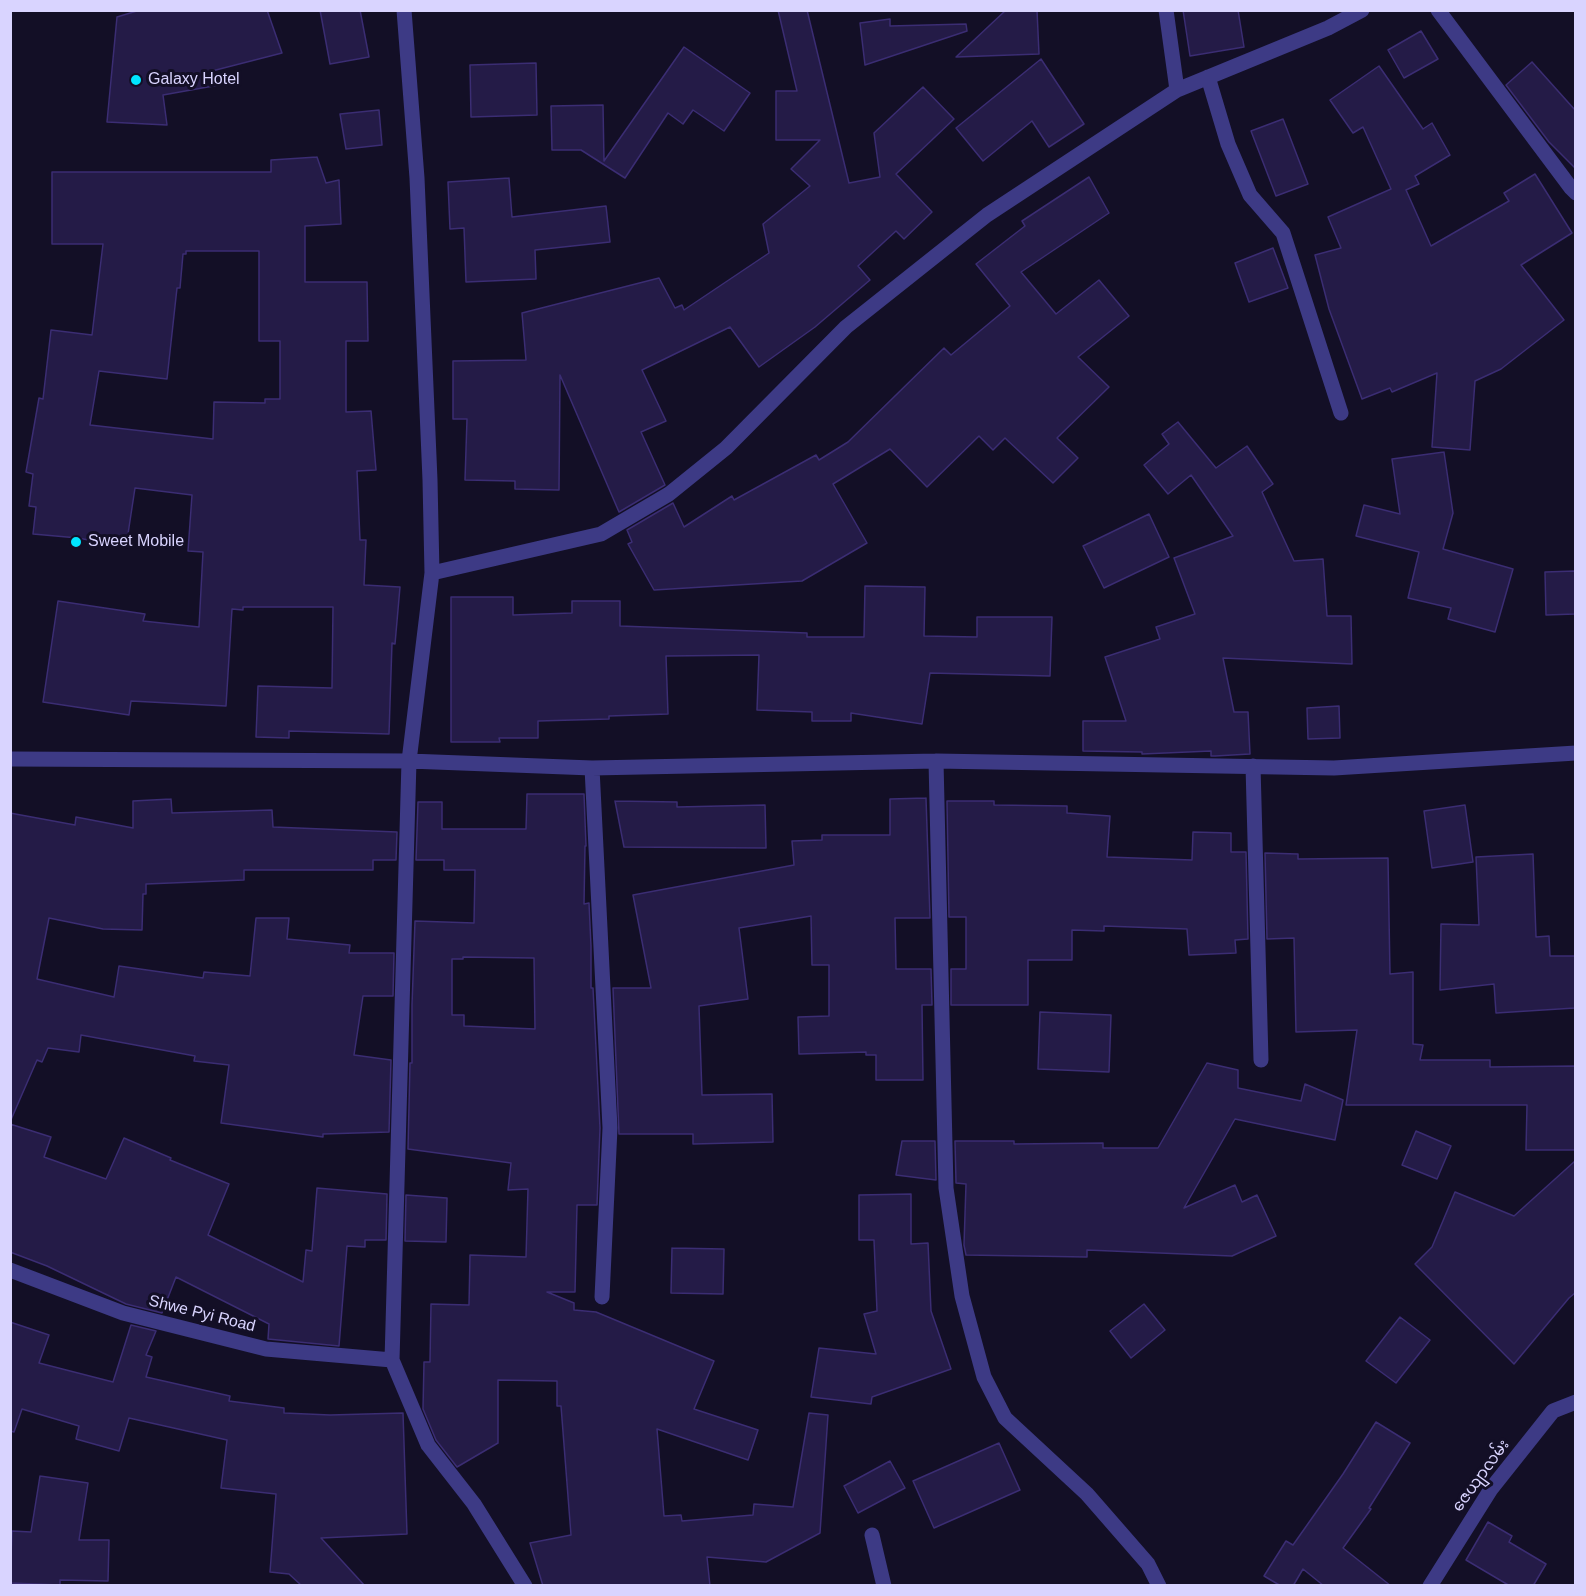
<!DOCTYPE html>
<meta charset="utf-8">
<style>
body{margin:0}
#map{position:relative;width:1586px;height:1596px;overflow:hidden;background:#130f26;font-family:Arial,sans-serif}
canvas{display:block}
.frame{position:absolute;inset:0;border:12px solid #d9d4ff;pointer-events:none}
</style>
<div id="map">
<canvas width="1586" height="1596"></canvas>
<div class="frame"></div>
</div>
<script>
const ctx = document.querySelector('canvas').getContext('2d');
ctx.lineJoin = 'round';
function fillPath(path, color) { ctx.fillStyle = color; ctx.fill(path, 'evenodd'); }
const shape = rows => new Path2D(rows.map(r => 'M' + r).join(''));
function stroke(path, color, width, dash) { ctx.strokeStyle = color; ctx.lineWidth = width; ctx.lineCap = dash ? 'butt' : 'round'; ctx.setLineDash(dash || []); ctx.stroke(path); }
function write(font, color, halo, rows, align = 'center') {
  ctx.font = font + ' Arial,"Noto Sans Myanmar",sans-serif'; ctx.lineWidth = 6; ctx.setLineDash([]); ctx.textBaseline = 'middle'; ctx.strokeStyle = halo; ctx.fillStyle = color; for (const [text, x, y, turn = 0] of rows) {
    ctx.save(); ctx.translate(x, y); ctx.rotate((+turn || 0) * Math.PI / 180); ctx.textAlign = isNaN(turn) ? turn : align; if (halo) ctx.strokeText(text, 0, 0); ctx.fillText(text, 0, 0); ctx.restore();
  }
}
const building = shape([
 [140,10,267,10,282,53,212,71,219,85,163,95,167,125,107,122,117,17,140,10],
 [320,10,360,10,369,57,330,64,320,10],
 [778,10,807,10,849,183,880,177,874,133,923,87,954,119,896,174,932,212,904,239,896,231,858,266,870,280,815,327,759,367,730,327,642,370,666,421,641,432,665,485,619,512,560,375,559,490,515,489,515,481,465,480,467,419,453,419,453,361,526,360,522,313,659,278,675,308,682,305,684,310,769,253,763,224,810,186,791,169,820,140,776,140,776,91,797,91,778,10],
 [1006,10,1037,10,1039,54,956,57,1006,10],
 [1183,10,1238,10,1244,47,1190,56,1183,10],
 [890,19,890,26,966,24,967,31,865,65,860,23,890,19],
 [1421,31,1438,59,1404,78,1388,50,1421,31],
 [684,47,750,93,724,131,693,110,683,124,668,113,625,178,581,150,552,150,551,106,603,105,604,161,684,47],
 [1041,59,1084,124,1049,147,1032,121,983,161,956,128,1041,59],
 [1532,62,1575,110,1575,168,1549,142,1506,85,1532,62],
 [536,63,537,115,471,117,470,65,536,63],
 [1379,66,1423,129,1432,123,1450,155,1415,176,1419,184,1406,190,1431,246,1509,201,1504,193,1535,174,1572,233,1521,265,1564,320,1501,369,1475,381,1470,450,1432,447,1437,373,1392,392,1390,388,1362,399,1329,309,1315,255,1341,248,1328,217,1391,189,1363,127,1353,133,1330,100,1379,66],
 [379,110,382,145,346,149,340,114,379,110],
 [1283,119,1308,184,1276,196,1251,131,1283,119],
 [317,157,326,183,339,180,341,224,305,226,305,282,367,282,368,341,346,341,346,412,371,411,376,470,357,471,360,540,366,540,364,585,400,587,395,644,392,643,389,734,289,731,289,738,256,737,258,686,332,688,333,607,243,607,243,610,232,609,226,706,131,701,129,715,43,702,58,601,145,614,143,621,199,627,203,552,188,551,192,495,135,488,126,547,78,538,33,534,36,507,29,506,33,474,26,472,39,398,43,399,51,330,92,335,103,244,52,244,52,172,271,172,271,160,317,157],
 [186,251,259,251,259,341,280,341,280,399,265,399,265,403,214,402,213,439,90,425,99,371,167,379,177,288,180,288,183,254,186,254,186,251],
 [1089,177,1109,213,1021,272,1056,314,1099,280,1129,316,1078,357,1109,387,1057,438,1078,458,1053,483,1005,438,993,450,979,436,927,487,890,449,833,484,867,543,802,581,654,590,628,544,632,542,627,530,673,503,684,527,732,496,734,500,816,455,819,460,848,442,944,348,951,355,1010,306,976,264,1025,226,1022,221,1089,177],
 [509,178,512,217,606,206,610,242,535,250,536,279,466,282,464,228,450,229,448,182,509,178],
 [1273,248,1288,288,1249,302,1235,263,1273,248],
 [1178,422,1216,468,1247,446,1273,484,1262,492,1294,561,1323,559,1327,616,1351,616,1352,664,1223,658,1234,712,1248,712,1250,754,1215,756,1211,756,1211,751,1142,754,1142,752,1083,751,1083,721,1126,721,1105,657,1160,639,1156,627,1195,614,1174,558,1233,536,1191,475,1168,494,1144,465,1169,444,1162,434,1178,422],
 [1444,452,1453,513,1443,549,1513,569,1495,632,1448,619,1451,608,1408,598,1419,552,1356,536,1364,505,1400,514,1392,459,1444,452],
 [1149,514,1169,557,1104,588,1083,546,1149,514],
 [1575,571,1575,614,1546,615,1545,572,1575,571],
 [865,586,925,587,924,636,977,637,977,617,1052,617,1050,676,930,673,922,724,851,713,851,721,812,721,812,712,757,710,759,655,666,656,668,714,609,716,609,719,538,721,538,738,499,738,500,742,451,742,451,597,513,597,513,615,572,613,572,601,620,601,620,626,807,633,807,637,864,637,865,586],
 [1339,706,1340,738,1308,739,1307,708,1339,706],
 [527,794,584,794,586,846,585,846,584,904,589,903,591,946,591,988,593,988,600,1128,597,1205,577,1205,575,1292,547,1292,574,1303,574,1310,596,1312,714,1361,694,1409,758,1430,748,1460,657,1429,664,1516,681,1515,682,1521,753,1515,754,1504,793,1507,809,1413,828,1415,820,1533,766,1562,707,1557,710,1586,543,1586,530,1543,571,1535,561,1406,557,1406,557,1381,498,1380,498,1443,457,1467,436,1440,423,1409,424,1362,430,1362,431,1304,469,1305,470,1255,526,1257,528,1189,508,1190,511,1163,408,1149,410,1063,412,1063,412,1005,415,921,474,923,475,870,444,870,444,860,416,860,418,802,442,802,442,829,526,829,527,794],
 [463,957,534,958,535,1029,464,1026,464,1015,452,1015,452,959,463,959,463,957],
 [926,798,930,918,895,918,896,969,931,969,932,1005,922,1005,923,1080,876,1080,876,1055,866,1055,866,1052,799,1054,798,1017,829,1016,829,965,812,965,811,916,739,928,748,999,699,1006,702,1095,772,1094,773,1142,693,1144,693,1134,619,1134,613,988,651,988,633,895,794,865,792,841,822,840,822,835,890,835,890,799,926,798],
 [171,799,172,813,272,810,273,827,397,832,396,860,373,860,373,870,244,870,244,880,146,884,146,894,143,894,142,930,103,929,49,918,37,979,114,997,119,966,203,978,204,972,250,976,256,918,289,918,287,939,350,945,349,953,394,953,393,996,363,996,354,1055,391,1060,389,1132,323,1134,323,1137,221,1123,229,1065,194,1061,195,1056,81,1035,79,1052,48,1048,42,1062,37,1060,10,1122,10,813,75,825,76,817,133,828,133,801,171,799],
 [615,801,677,802,677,807,765,805,766,848,624,847,615,801],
 [947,801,994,801,994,805,1067,806,1067,813,1110,816,1107,857,1192,860,1193,832,1231,833,1231,852,1246,852,1248,939,1235,940,1236,953,1189,955,1187,929,1104,926,1104,931,1072,930,1072,960,1028,960,1028,1005,951,1005,951,969,966,969,966,917,949,917,947,801],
 [1465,805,1473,862,1432,868,1424,811,1465,805],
 [1265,853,1298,854,1298,859,1388,858,1390,974,1413,972,1413,1044,1423,1045,1420,1060,1490,1060,1490,1067,1575,1066,1575,1150,1526,1150,1527,1105,1346,1105,1357,1030,1296,1032,1294,938,1267,939,1265,853],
 [1533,854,1536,937,1549,936,1550,956,1575,956,1575,1008,1496,1013,1494,984,1440,990,1441,924,1479,925,1476,857,1533,854],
 [1040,1012,1111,1015,1109,1072,1038,1069,1040,1012],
 [1207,1063,1238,1070,1238,1088,1301,1101,1305,1084,1343,1100,1335,1140,1235,1119,1184,1208,1235,1185,1242,1202,1257,1195,1276,1236,1232,1256,1087,1250,1087,1257,966,1255,964,1245,966,1184,956,1183,955,1141,1014,1141,1014,1144,1103,1143,1103,1148,1158,1148,1207,1063],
 [10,1124,51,1137,44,1157,106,1179,124,1138,171,1158,170,1160,229,1184,208,1235,303,1282,306,1250,312,1251,317,1188,387,1194,386,1240,365,1240,365,1247,347,1246,339,1346,268,1339,269,1324,176,1277,162,1313,126,1304,47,1266,10,1252,10,1124],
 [1416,1131,1451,1146,1437,1179,1402,1165,1416,1131],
 [902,1141,935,1141,936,1180,896,1175,902,1141],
 [1575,1161,1575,1293,1569,1298,1514,1364,1415,1264,1432,1247,1455,1192,1514,1216,1575,1161],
 [911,1194,911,1244,928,1243,931,1311,951,1369,872,1397,871,1404,811,1397,819,1348,876,1354,864,1314,877,1311,874,1240,859,1240,859,1195,911,1194],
 [406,1195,447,1198,446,1242,405,1241,406,1195],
 [672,1248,724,1249,723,1294,671,1293,672,1248],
 [1144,1304,1165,1330,1131,1358,1110,1331,1144,1304],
 [1400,1317,1430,1340,1396,1383,1366,1361,1400,1317],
 [10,1322,49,1335,39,1363,113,1382,131,1325,156,1331,146,1355,152,1357,146,1377,230,1396,229,1401,284,1408,284,1413,330,1415,403,1413,407,1534,321,1538,365,1586,302,1586,289,1574,270,1572,276,1494,221,1488,227,1440,129,1418,119,1451,76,1439,79,1426,22,1409,14,1432,10,1431,10,1322],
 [1376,1422,1410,1443,1369,1508,1371,1509,1343,1548,1391,1586,1324,1586,1303,1569,1293,1586,1281,1586,1264,1576,1286,1541,1293,1545,1343,1474,1376,1422],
 [999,1443,1020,1490,934,1528,913,1481,999,1443],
 [890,1461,905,1488,858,1513,844,1486,890,1461],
 [40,1476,88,1483,79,1540,109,1540,108,1581,60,1580,60,1585,10,1583,12,1531,31,1532,40,1476],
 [1488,1522,1512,1536,1509,1542,1546,1564,1533,1586,1510,1586,1466,1560,1488,1522]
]);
fillPath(building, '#241b47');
stroke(building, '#3b2d73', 1.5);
stroke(shape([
 [404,10,417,178,430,480,432,573,409,761,392,1360,428,1445,474,1504,525,1586],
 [1166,10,1177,90],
 [1438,10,1571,188,1576,193],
 [1208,77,1228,144,1250,195,1283,233,1341,413],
 [432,573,601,534,669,494,726,448,846,327,987,215,1177,90,1328,28,1362,10],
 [10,759,409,761,592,768,936,761,1334,768,1576,753],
 [936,761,946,1188,962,1296,984,1377,1005,1418,1087,1494,1148,1564,1159,1586],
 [1253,766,1261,1060],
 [592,768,610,1128,602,1297],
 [10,1270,123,1313,266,1349,392,1360],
 [872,1535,884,1586],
 [1430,1586,1491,1489,1553,1411,1576,1402]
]), '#3d3a85', 15);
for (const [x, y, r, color] of [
 [136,80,6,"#00e5ff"],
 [76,542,6,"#00e5ff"]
]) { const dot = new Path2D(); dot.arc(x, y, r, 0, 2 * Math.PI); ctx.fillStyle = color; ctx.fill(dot); stroke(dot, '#130f26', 2); }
write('16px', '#d9d4ff', '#130f26', [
 ["Galaxy Hotel",148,80],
 ["Sweet Mobile",88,542]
], 'left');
write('16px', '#d9d4ff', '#130f26', [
 ["Shwe Pyi Road",202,1314,14],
 ["ဇေယျာလမ်း",1481,1476,-54]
]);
</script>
